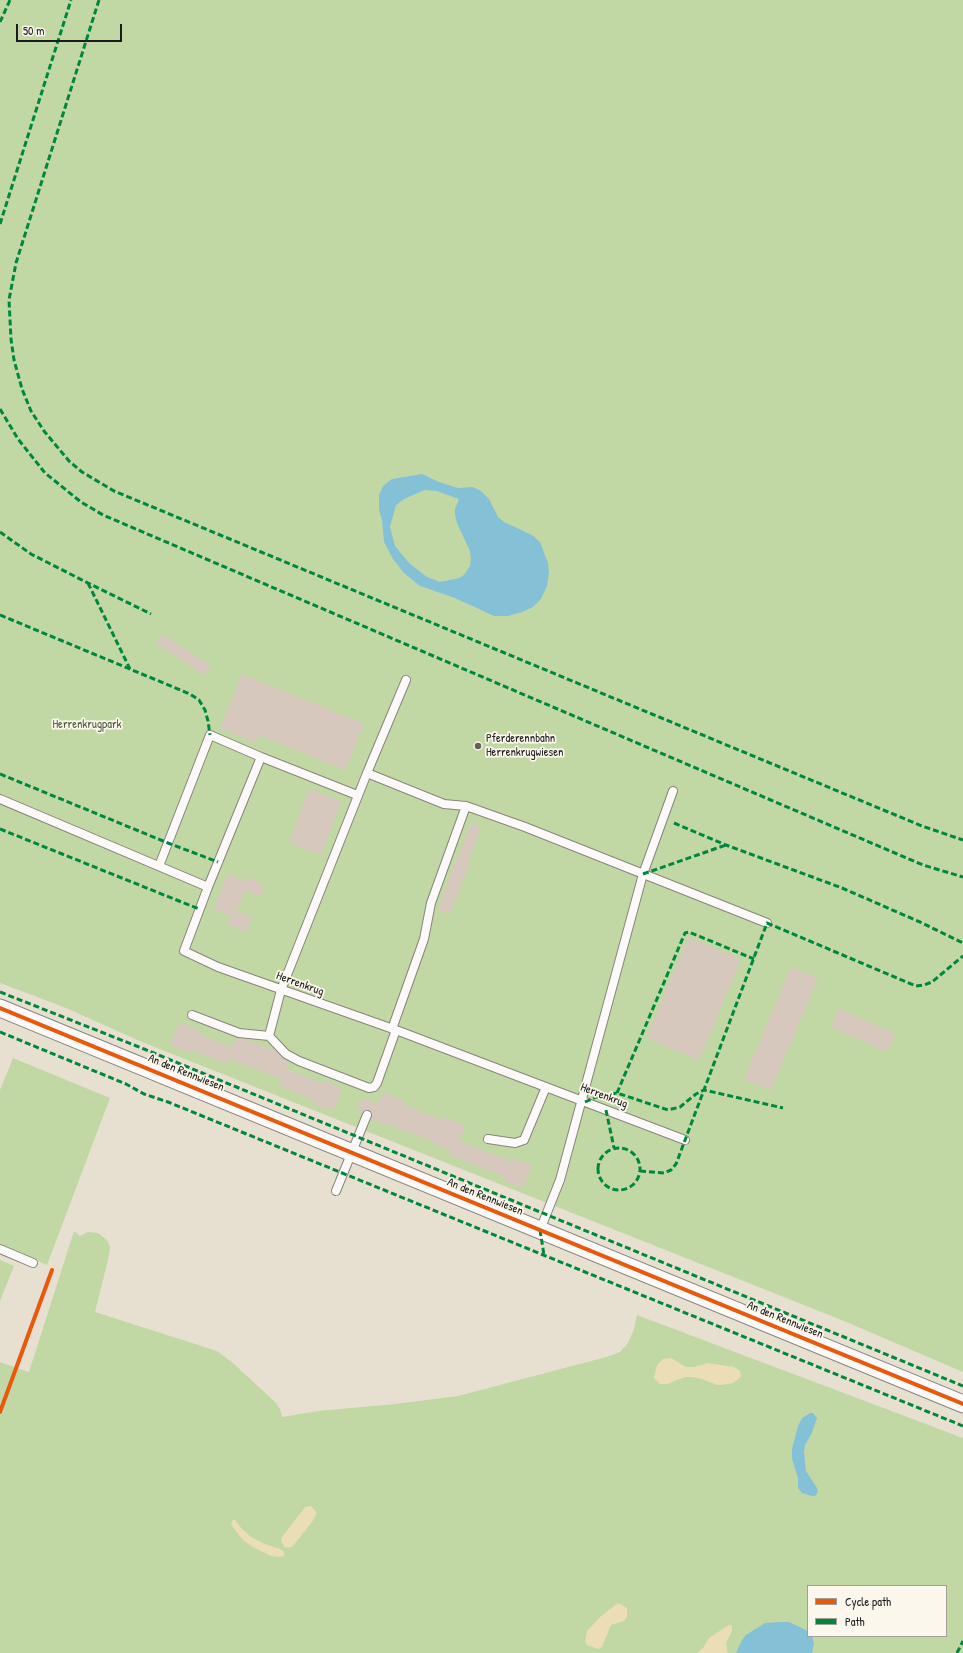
<!DOCTYPE html>
<style>
body{margin:0}
#map{position:relative;width:963px;height:1653px;overflow:hidden;background:#e7e0d1;font-family:"Patrick Hand",sans-serif}
canvas{display:block}
.legend{position:absolute;left:807px;top:1585px;width:140px;height:52px;box-sizing:border-box;background:#fbf7ec;border:1px solid #a29f99;margin:0;padding:5px 7px;list-style:none;font-size:12px;color:#1c1c1c}
.legend li{display:flex;align-items:center;gap:8px;height:20px}
.legend b{width:20px;border:1px solid #a29f99}
.scale{position:absolute;left:16px;top:24px;width:106px;height:18px;box-sizing:border-box;border:2px solid #1c1c1c;border-top:0;padding-left:5px;font-size:12px;line-height:14px;white-space:nowrap;color:#1c1c1c;-webkit-text-stroke:3px #fbf7ec;paint-order:stroke}
</style>
<div id="map">
<canvas width="963" height="1653"></canvas>
<ul class="legend">
<li><b style="height:5px;background:#e8590c"></b>Cycle path</li>
<li><b style="height:5px;background:#00873e"></b>Path</li>
</ul>
<div class="scale">50 m</div>
</div>
<script>
const ctx = document.querySelector('canvas').getContext('2d');
ctx.lineJoin = 'round';
function fillPath(path, color) { ctx.fillStyle = color; ctx.fill(path, 'evenodd'); }
const shape = rows => new Path2D(rows.map(r => 'M' + r).join(''));
function stroke(path, color, width, dash) { ctx.strokeStyle = color; ctx.lineWidth = width; ctx.lineCap = dash ? 'butt' : 'round'; ctx.setLineDash(dash || []); ctx.stroke(path); }
function write(font, color, halo, rows, align = 'center') {
  ctx.font = font + ' "Patrick Hand",sans-serif'; ctx.lineWidth = 3.5; ctx.setLineDash([]); ctx.textBaseline = 'middle'; ctx.strokeStyle = halo; ctx.fillStyle = color; for (const [text, x, y, turn = 0] of rows) {
    ctx.save(); ctx.translate(x, y); ctx.rotate((+turn || 0) * Math.PI / 180); ctx.textAlign = isNaN(turn) ? turn : align; if (halo) ctx.strokeText(text, 0, 0); ctx.fillText(text, 0, 0); ctx.restore();
  }
}
fillPath(shape([
 [0,0,963,0,963,1372,844,1321,142,1042,66,1008,0,983],
 [13,1058,110,1098,47,1265,0,1245,0,1090],
 [74,1231,80,1236,88,1232,98,1233,107,1240,110,1247,108,1260,95,1312,217,1351,233,1363,276,1403,280,1409,282,1417,318,1411,395,1404,458,1396,610,1356,620,1352,628,1343,634,1329,637,1315,963,1438,963,1653,0,1653,0,1362,29,1372],
 [808,1586,946,1586,946,1636,808,1636],
 [0,1260,14,1266,0,1301]
]), '#c1d8a4');
fillPath(shape([
 [671,1358,686,1367,694,1367,707,1363,734,1367,740,1371,741,1377,733,1383,722,1385,717,1385,702,1379,692,1377,685,1377,667,1384,660,1384,654,1378,657,1365,663,1359],
 [311,1506,317,1513,312,1522,292,1547,285,1548,281,1540,282,1537,305,1507],
 [233,1520,235,1520,242,1529,251,1537,265,1544,280,1549,284,1552,284,1556,279,1557,271,1556,251,1546,243,1540,233,1527,231,1524],
 [618,1603,627,1608,627,1617,624,1621,611,1625,602,1647,598,1649,587,1645,585,1641,587,1631,600,1617],
 [729,1625,732,1626,732,1631,726,1643,728,1653,697,1653,703,1648,709,1638]
]), '#ebddb5');
fillPath(shape([
 [422,474,439,482,458,488,473,487,481,491,489,499,498,517,504,522,532,535,540,542,548,563,549,573,547,586,541,599,533,607,522,612,508,616,494,616,455,598,420,586,404,573,393,559,384,542,382,520,379,510,379,495,383,486,392,479],
 [425,490,437,491,459,499,455,509,455,515,457,523,470,551,471,559,470,566,464,575,459,578,440,582,427,577,409,563,395,546,390,527,396,505,404,499],
 [810,1413,813,1413,817,1418,811,1435,805,1445,804,1452,806,1471,817,1488,818,1492,815,1496,812,1496,802,1493,798,1488,798,1478,792,1459,792,1449,798,1426,802,1418],
 [780,1622,789,1622,808,1631,808,1636,812,1636,814,1643,812,1653,736,1653,742,1640,746,1635,765,1623]
]), '#85c1d6');
fillPath(shape([
 [162,634,211,666,204,675,156,643],
 [242,674,364,724,345,770,259,735,256,743,220,728],
 [309,789,341,801,321,855,289,843],
 [471,823,481,827,468,863,470,863,450,914,438,910,456,858,457,859],
 [228,874,246,882,248,877,265,885,260,896,246,890,237,911,252,917,246,932,227,924,230,916,213,909],
 [688,937,741,959,699,1060,646,1038],
 [791,967,818,978,771,1090,744,1079],
 [839,1009,895,1033,887,1052,831,1027],
 [179,1023,197,1029,203,1036,231,1047,233,1041,236,1042,238,1038,244,1039,276,1051,288,1061,287,1063,289,1064,287,1069,323,1084,325,1081,339,1087,342,1089,333,1111,312,1104,314,1100,279,1086,282,1079,229,1059,227,1064,192,1050,190,1053,170,1045],
 [383,1092,404,1101,403,1104,442,1120,443,1117,465,1126,459,1141,513,1162,514,1158,529,1164,532,1166,523,1188,505,1181,506,1178,450,1155,452,1151,432,1143,432,1141,372,1119,372,1114,369,1110,366,1110,362,1113,357,1111,362,1098,378,1104]
]), '#d7c8bd');
const service = shape([
 [261,757,357,795],
 [367,773,406,680],
 [0,799,208,887,184,951,218,967,396,1030,685,1140],
 [159,866,210,735,261,757,208,887],
 [192,1015,239,1033,269,1036,286,1054,299,1061,369,1088,374,1087,377,1083,396,1030],
 [392,1029,424,939,431,903,466,806],
 [269,1036,281,990,367,773,444,804,466,806,525,827,767,923],
 [488,1139,515,1143,524,1140,546,1087],
 [336,1191,367,1115],
 [540,1230,560,1180,643,874,673,791],
 [0,1249,33,1263]
]);
const minor = shape([
 [0,1008,963,1404]
]);
stroke(service, '#88847d', 10);
stroke(minor, '#88847d', 19);
stroke(service, '#fbfaf8', 8);
stroke(minor, '#fbfaf8', 17);
stroke(shape([
 [99,0,16,263,9,300,11,339,14,360,22,389,31,411,44,431,69,461,82,472,114,491,922,826,963,840],
 [0,22,10,0],
 [0,224,71,0],
 [0,409,18,439,45,473,81,502,103,515,923,865,963,877],
 [0,532,31,554,88,583,151,614],
 [88,583,130,669],
 [0,615,190,694,199,700,205,710,208,721,210,735],
 [0,774,168,843,218,862],
 [674,823,726,845,842,888,920,922,963,943],
 [0,829,199,909],
 [643,874,726,845],
 [0,992,144,1049,963,1386],
 [0,1032,126,1084,144,1094,168,1102,963,1426],
 [617,1093,685,933,689,932,754,959],
 [585,1102,596,1097,617,1093,668,1110,680,1107,696,1094,704,1090,783,1108],
 [606,1110,614,1148],
 '598 1169a21 21 0 1 1 42 0a21 21 0 1 1-42 0Z',
 [640,1171,664,1173,671,1170,676,1164,767,923,916,986,924,985,932,982,963,956],
 [540,1230,544,1255],
 [957,1653,963,1641]
]), '#00873e', 3, [6, 3]);
stroke(shape([
 [0,1008,963,1404],
 [0,1412,52,1270]
]), '#e8590c', 4);
for (const [x, y, r, color] of [
 [478,746,4,"#63615b"]
]) { const dot = new Path2D(); dot.arc(x, y, r, 0, 2 * Math.PI); ctx.fillStyle = color; ctx.fill(dot); stroke(dot, '#fbf7ec', 1.5); }
write('12px', '#4b5c3f', '#fbf7ec', [
 ["Herrenkrugpark",87,725]
]);
write('12px', '#1c1c1c', '#fbf7ec', [
 ["Pferderennbahn",486,739],
 ["Herrenkrugwiesen",486,753]
], 'left');
write('12px', '#1c1c1c', '#fbf7ec', [
 ["Herrenkrug",300,984,20],
 ["An den Rennwiesen",186,1073,22],
 ["Herrenkrug",604,1096,21],
 ["An den Rennwiesen",485,1197,22],
 ["An den Rennwiesen",785,1320,22]
]);
</script>
